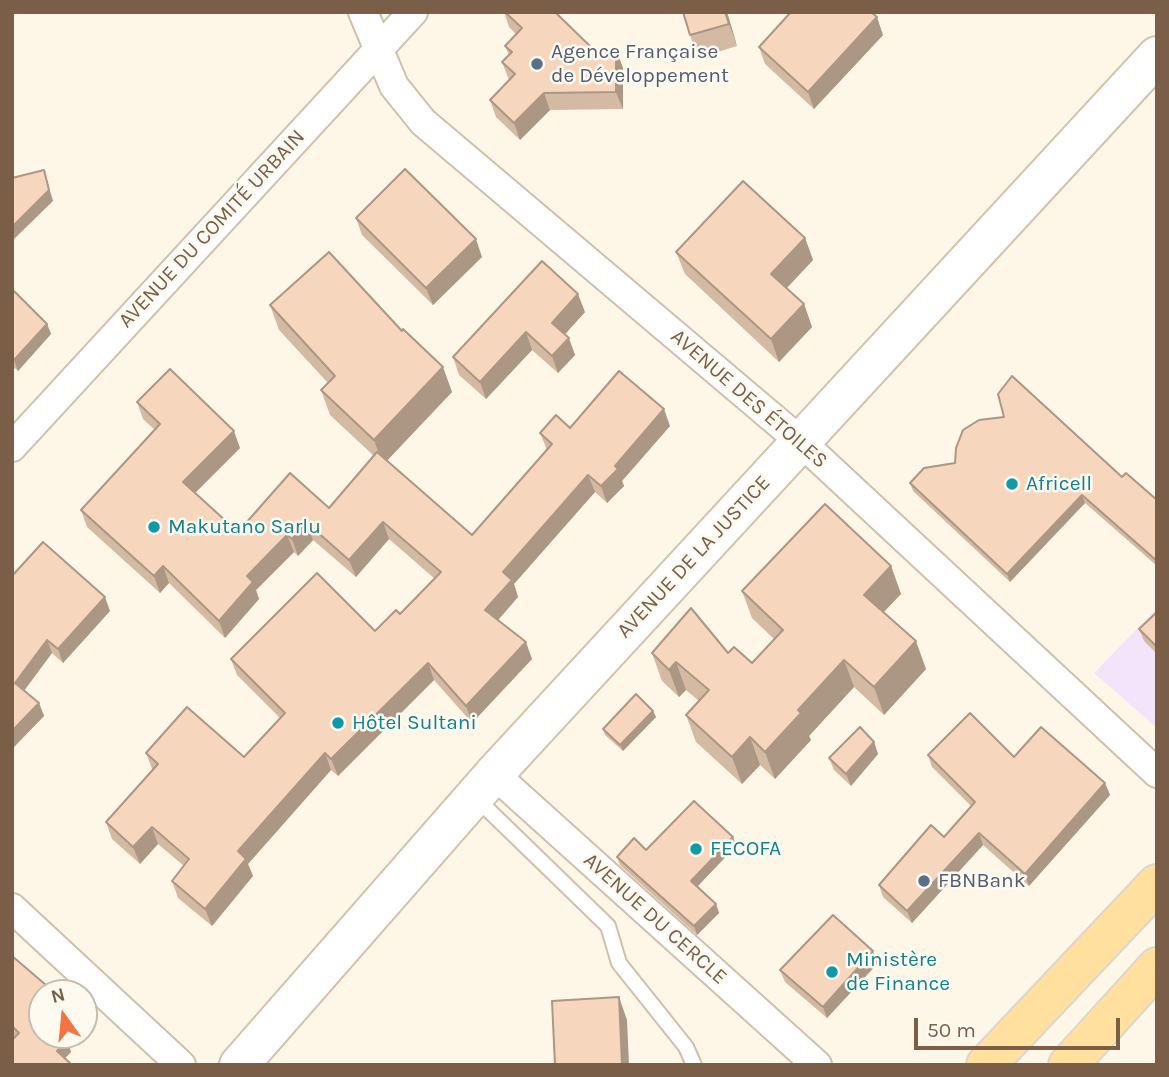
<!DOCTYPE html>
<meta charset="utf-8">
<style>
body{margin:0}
#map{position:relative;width:1169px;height:1077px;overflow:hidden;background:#fef7e8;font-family:Karla,sans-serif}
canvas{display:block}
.frame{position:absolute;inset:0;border:14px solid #7b5e48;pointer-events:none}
.north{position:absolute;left:28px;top:979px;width:70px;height:70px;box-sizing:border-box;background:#fffaf0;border:2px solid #cabcad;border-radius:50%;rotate:345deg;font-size:19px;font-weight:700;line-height:28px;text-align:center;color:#7b5e48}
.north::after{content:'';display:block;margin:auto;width:24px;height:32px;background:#f27443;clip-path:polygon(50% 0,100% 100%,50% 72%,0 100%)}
.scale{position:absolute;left:914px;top:1018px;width:206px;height:32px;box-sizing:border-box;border:4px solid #7b5e48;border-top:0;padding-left:9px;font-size:21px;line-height:24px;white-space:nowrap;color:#7b5e48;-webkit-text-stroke:5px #fffaf0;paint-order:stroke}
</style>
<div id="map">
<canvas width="1169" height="1077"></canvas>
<div class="frame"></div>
<div class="north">N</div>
<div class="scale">50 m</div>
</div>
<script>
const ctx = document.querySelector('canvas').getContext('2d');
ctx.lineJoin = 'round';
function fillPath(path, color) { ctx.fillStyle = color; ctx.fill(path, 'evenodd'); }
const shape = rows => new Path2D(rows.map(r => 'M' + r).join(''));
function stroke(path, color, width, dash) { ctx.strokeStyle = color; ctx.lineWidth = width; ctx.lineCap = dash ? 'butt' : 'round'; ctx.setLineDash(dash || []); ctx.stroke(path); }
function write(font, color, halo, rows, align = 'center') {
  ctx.font = font + ' Karla,sans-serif'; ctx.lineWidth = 5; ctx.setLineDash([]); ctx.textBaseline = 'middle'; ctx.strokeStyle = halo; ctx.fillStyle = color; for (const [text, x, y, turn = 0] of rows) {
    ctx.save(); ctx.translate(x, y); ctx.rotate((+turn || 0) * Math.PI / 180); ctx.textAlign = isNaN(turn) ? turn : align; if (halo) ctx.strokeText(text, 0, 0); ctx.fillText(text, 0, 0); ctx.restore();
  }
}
fillPath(shape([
 [1157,608,1157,728,1094,673]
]), '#f4e4fb');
const service = shape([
 [475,797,608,926,619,963,686,1047,694,1065]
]);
const minor = shape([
 [363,12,394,86,423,122,800,441,1157,773],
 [12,447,413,12],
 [494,774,817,1065],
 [12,908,181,1065]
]);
const secondary = shape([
 [239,1065,494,774,1157,56]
]);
const primary = shape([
 [986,1065,1157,884],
 [1068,1065,1157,967]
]);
stroke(service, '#d2bfab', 18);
stroke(minor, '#d2bfab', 32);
stroke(secondary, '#d5c0a9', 42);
stroke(primary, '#ddd5cf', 42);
stroke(service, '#fff', 14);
stroke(minor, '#fff', 28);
stroke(secondary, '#fff', 38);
stroke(primary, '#ffe09e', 38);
fillPath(shape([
 [504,12,555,12,594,50,616,50,623,68,623,109,550,110,520,140,496,117,490,100,509,80,502,62,509,55,505,46,516,34,509,27],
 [727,12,737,46,698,58,690,35],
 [883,35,814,109,765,64,759,47],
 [356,218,482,257,433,305,362,235],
 [805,238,813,260,787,288,804,304,812,327,779,362,685,274,676,252],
 [12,289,47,324,51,334,18,371,15,368,12,371],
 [270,305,452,392,386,461,472,535,547,450,540,433,570,428,670,426,622,481,624,486,607,503,595,492,514,584,518,597,498,620,532,659,472,723,434,680,338,776,331,770,248,864,253,876,212,926,178,898,172,881,184,866,158,844,140,864,112,839,106,822,153,771,146,753,244,757,280,718,237,675,231,659,375,631,400,614,435,579,389,539,356,577,313,540,298,556,294,552,256,590,259,599,225,638,169,583,160,593,87,527,81,510,155,430,143,419,137,402,240,448,195,493,238,532,329,508,374,456,330,415,321,390,328,383,279,330],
 [585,312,565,334,575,355,558,373,532,350,486,399,459,375,453,357],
 [1122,477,1157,500,1157,566,1085,503,1010,582,913,491,910,483],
 [891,566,901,594,884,612,926,669,884,715,854,687,809,736,811,740,775,779,760,765,742,784,696,742,686,715,699,701,686,690,679,697,662,681,652,653,728,653,752,663,774,639,752,618,742,591],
 [12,576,110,611,63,663,52,653,24,691,39,703,44,716,12,749],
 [1157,612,1157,654,1144,641,1139,629],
 [653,711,656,717,623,751,605,735,603,729],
 [874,742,878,754,851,786,834,770,829,758],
 [928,755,1014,757,1105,783,1110,795,1029,886,983,845,912,923,883,897,879,885,944,837,971,806,932,767],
 [733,837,736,846,697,887,716,904,719,913,697,935,620,865,617,857,646,850],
 [12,953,15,958,53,991,54,993,42,993,42,1035,67,1041,71,1052,65,1058,16,1037,12,1034],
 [878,963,827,1018,785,982,780,970]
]), '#d4b9a3');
fillPath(shape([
 [725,12,727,12,737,46,729,24],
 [877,17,883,35,814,109,808,92],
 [616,50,623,68,623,109,616,92],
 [544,93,550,110,520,140,514,123],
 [44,170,53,201,12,241,12,227],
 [805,238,813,260,779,296,771,274],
 [476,239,482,257,433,305,426,288],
 [578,294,585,312,559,341,552,323],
 [804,304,812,327,779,362,771,339],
 [47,324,51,334,18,371,14,360],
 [526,332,532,350,486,399,480,382],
 [569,338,575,355,558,373,552,356],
 [443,367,452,392,383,465,374,440],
 [664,409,670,426,622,481,624,486,607,503,601,486,615,466],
 [234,431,240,448,189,499,183,482],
 [588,475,595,492,514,584,518,597,492,627,485,610,503,572],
 [1082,495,1085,503,1010,582,1007,574],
 [383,522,389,539,356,577,349,560],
 [307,523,313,540,298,556,292,539],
 [287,535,294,552,256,590,259,599,225,638,219,621,247,576],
 [163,566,169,583,160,593,154,576],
 [891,566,901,594,874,622,864,595],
 [105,597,110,611,63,663,58,649],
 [47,640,52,653,20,696,15,683],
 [916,641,926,669,884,715,874,687],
 [526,642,532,659,472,723,466,706],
 [844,660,854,687,809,736,811,740,775,779,765,752,798,710],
 [676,662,686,690,679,697,669,670],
 [428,663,434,680,338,776,331,759],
 [39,703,44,716,12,749,12,731],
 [653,711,656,717,623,751,620,745],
 [750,737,760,765,742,784,732,757],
 [874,742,878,754,851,786,846,774],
 [325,753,331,770,248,864,253,876,212,926,205,909,238,851],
 [1105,783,1110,795,1029,886,1025,874],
 [152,827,158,844,140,864,133,847],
 [979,833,983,845,912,923,907,911],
 [733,837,736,846,694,890,691,881],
 [716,904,719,913,697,935,694,926],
 [873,951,878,963,827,1018,823,1007],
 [619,997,627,1020,629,1065,622,1065],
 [42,1004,42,1019,36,1011],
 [67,1041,71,1052,61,1062,57,1051]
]), '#ac9684');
const building = shape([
 [505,12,555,12,594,50,616,50,616,92,544,93,514,123,490,100,515,74,502,62,512,52,505,46,522,28,505,12],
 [683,12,725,12,729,24,690,35,683,12],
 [791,12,871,12,877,17,808,92,759,47,791,12],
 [405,169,476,239,426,288,356,218,405,169],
 [44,170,49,190,12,227,12,178,44,170],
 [743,181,805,238,771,274,804,304,771,339,676,252,743,181],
 [329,252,402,331,403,329,443,367,374,440,321,390,335,376,270,305,329,252],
 [542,261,578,294,552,323,569,338,552,356,526,332,480,382,453,357,542,261],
 [12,289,47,324,14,360,12,359,12,289],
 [170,369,234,431,183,482,238,532,290,473,329,508,377,452,472,535,552,444,540,433,556,415,570,428,619,371,664,409,615,466,618,469,601,486,588,475,503,572,512,580,485,610,526,642,466,706,428,663,331,759,325,753,238,851,246,859,205,909,172,881,189,859,152,827,133,847,106,822,158,764,146,753,187,707,244,757,285,713,231,659,317,573,375,631,396,610,400,614,441,572,383,522,349,560,307,523,292,539,287,535,247,576,253,582,219,621,163,566,154,576,81,510,160,424,137,402,170,369],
 [1012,376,1122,477,1126,473,1157,500,1157,561,1082,495,1007,574,910,483,924,468,955,463,956,448,963,430,979,420,1004,417,998,394,1012,376],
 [825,504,891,566,864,595,916,641,874,687,844,660,798,710,801,713,765,752,750,737,732,757,686,715,709,690,676,662,669,670,652,653,691,608,728,653,734,647,752,663,783,630,742,591,825,504],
 [43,542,105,597,58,649,47,640,15,683,39,703,12,731,12,576,43,542],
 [1157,612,1157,647,1139,629,1157,612],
 [636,694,653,711,620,745,603,729,636,694],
 [970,713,1014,757,1041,727,1105,783,1025,874,979,833,907,911,879,885,931,825,944,837,975,802,928,755,970,713],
 [860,727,874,742,846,774,829,758,860,727],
 [694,801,733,837,691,881,716,904,694,926,617,857,634,838,646,850,694,801],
 [833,915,873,951,823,1007,780,970,833,915],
 [12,956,53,991,51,993,42,993,42,1004,36,1011,42,1017,42,1035,60,1035,67,1041,57,1051,72,1065,12,1065,12,1040,19,1033,12,1026,12,956],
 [619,997,622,1065,555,1065,552,1001,619,997]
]);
fillPath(building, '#f6d7bd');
stroke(building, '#ac9684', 2);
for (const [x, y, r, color] of [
 [537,64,7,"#5c6f8a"],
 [1012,484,7,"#0f9aa8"],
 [154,527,7,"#0f9aa8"],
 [338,723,7,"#0f9aa8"],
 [696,849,7,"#0f9aa8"],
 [924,881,7,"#5c6f8a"],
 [832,972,7,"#0f9aa8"]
]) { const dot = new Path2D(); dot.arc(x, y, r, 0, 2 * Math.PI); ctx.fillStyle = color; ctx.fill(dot); stroke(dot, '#fffaf0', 2.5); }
write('21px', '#4e5e75', '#fffaf0', [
 ["Agence Française",551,52],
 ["de Développement",551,76],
 ["FBNBank",938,881]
], 'left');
write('21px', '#7b5e48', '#fffaf0', [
 ["AVENUE DU COMITÉ URBAIN",212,229,-47],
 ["AVENUE DES ÉTOILES",749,399,41],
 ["AVENUE DE LA JUSTICE",694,557,-47],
 ["AVENUE DU CERCLE",655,919,42]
]);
write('21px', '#0d838f', '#fffaf0', [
 ["Africell",1026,484],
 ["Makutano Sarlu",168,527],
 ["Hôtel Sultani",352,723],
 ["FECOFA",710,849],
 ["Ministère",846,960],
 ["de Finance",846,984]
], 'left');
</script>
